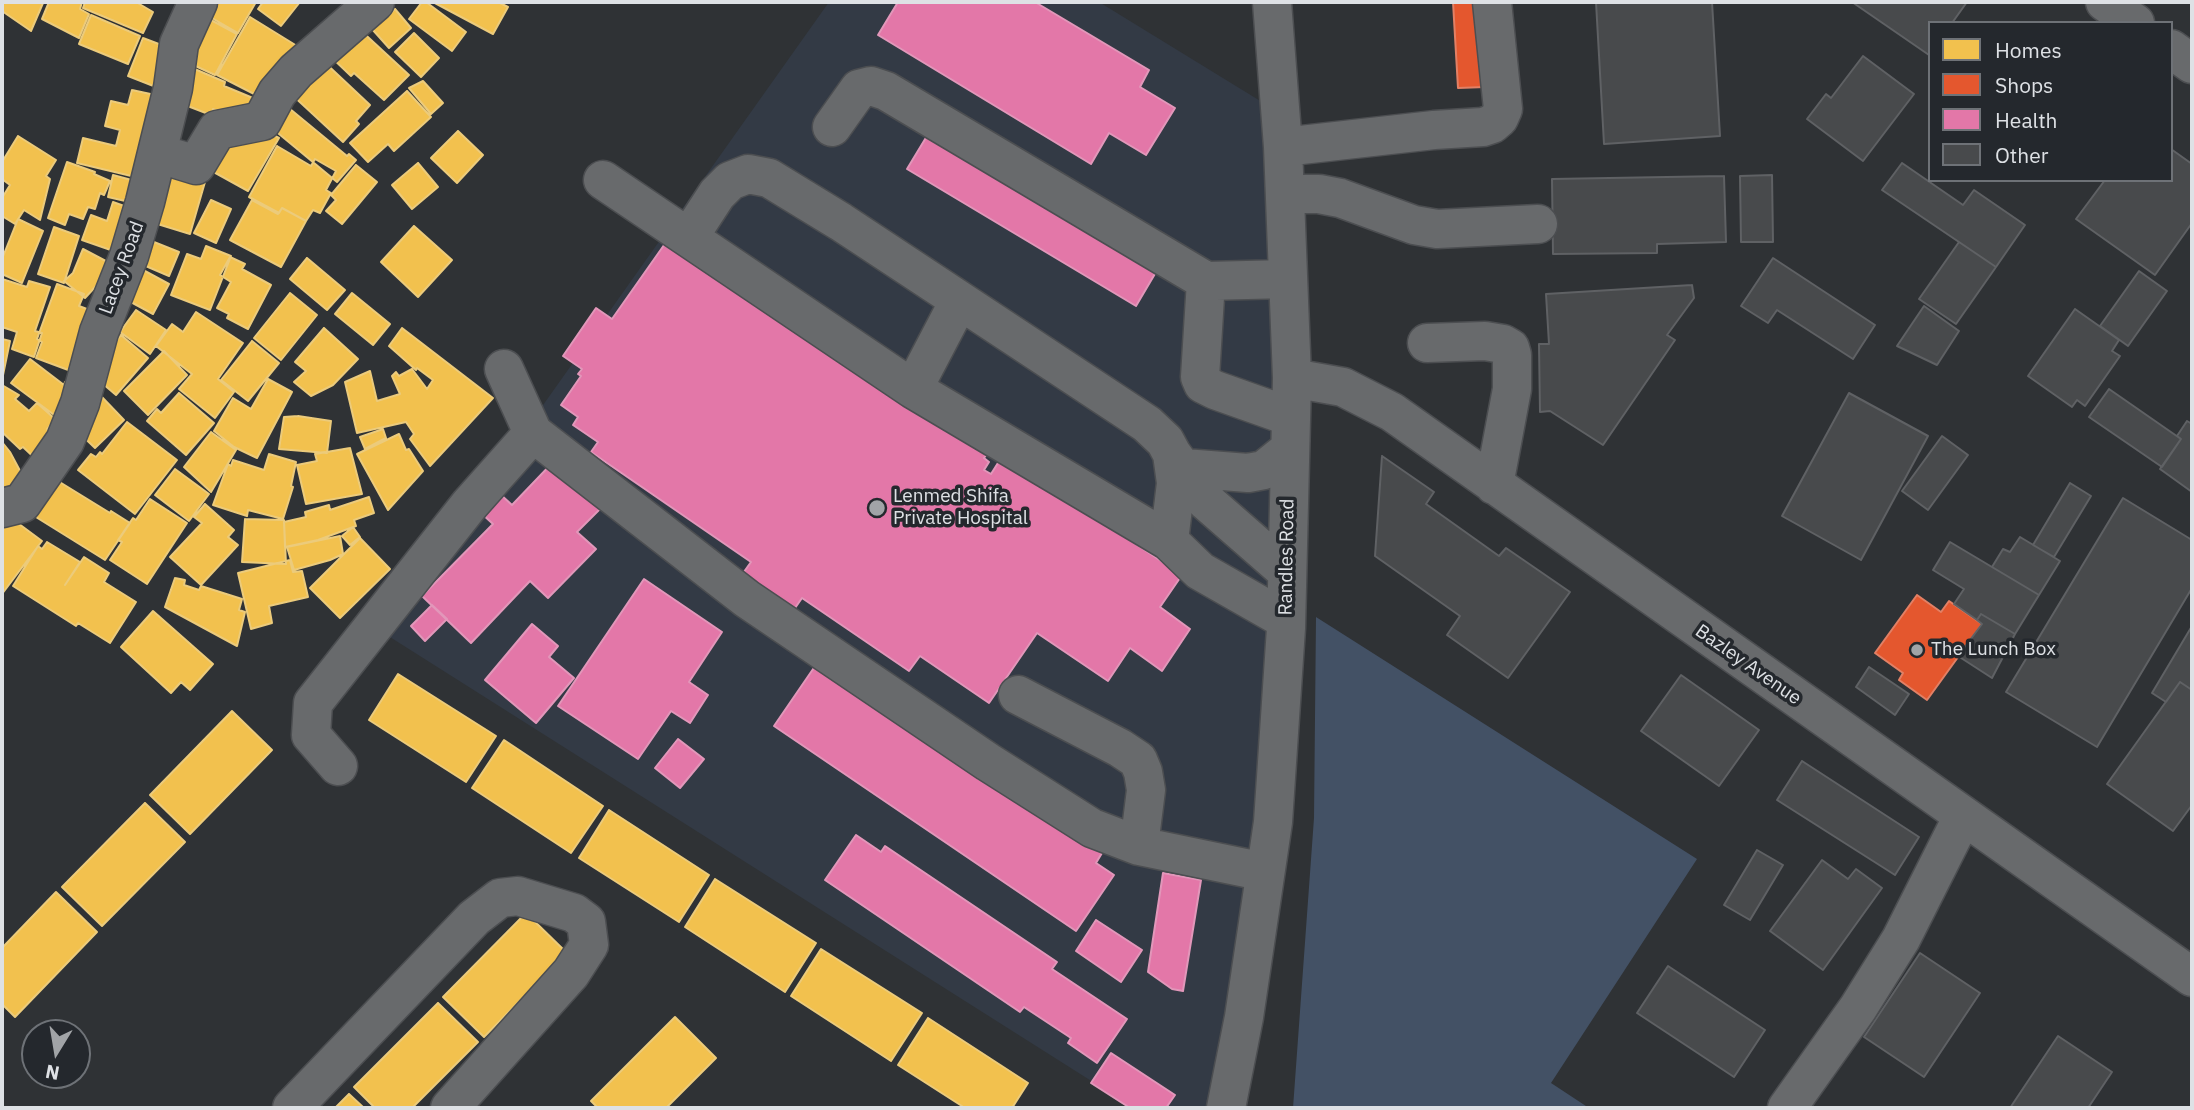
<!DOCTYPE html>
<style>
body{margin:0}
#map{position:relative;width:2194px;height:1110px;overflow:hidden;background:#2f3235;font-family:"IBM Plex Sans",sans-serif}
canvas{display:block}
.frame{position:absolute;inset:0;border:4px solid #dee1e5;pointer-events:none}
.legend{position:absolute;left:1928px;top:21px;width:245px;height:161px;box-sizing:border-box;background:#24282d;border:2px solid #6e7277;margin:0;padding:9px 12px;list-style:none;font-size:21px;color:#dee1e5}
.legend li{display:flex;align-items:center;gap:14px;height:35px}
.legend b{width:35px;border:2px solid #6e7277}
.north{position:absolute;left:21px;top:1019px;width:70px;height:70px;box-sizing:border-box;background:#24282d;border:2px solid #6e7277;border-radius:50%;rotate:191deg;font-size:19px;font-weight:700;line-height:28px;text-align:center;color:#dee1e5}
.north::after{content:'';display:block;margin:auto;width:24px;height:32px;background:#a1a4a7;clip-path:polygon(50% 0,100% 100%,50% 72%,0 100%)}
</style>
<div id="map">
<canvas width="2194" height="1110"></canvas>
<div class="frame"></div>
<ul class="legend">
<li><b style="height:19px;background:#f2c14e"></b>Homes</li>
<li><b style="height:19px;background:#e4572e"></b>Shops</li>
<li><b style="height:19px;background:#e377a8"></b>Health</li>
<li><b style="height:19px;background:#484a4c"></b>Other</li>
</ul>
<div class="north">N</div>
</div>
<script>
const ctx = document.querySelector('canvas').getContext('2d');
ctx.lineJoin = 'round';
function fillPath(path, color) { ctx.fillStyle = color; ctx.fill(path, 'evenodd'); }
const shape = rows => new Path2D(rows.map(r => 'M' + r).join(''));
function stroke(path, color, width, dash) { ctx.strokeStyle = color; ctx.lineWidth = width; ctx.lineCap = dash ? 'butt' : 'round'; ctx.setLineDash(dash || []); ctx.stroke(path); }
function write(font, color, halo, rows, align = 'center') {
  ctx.font = font + ' "IBM Plex Sans",sans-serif'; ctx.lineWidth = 7; ctx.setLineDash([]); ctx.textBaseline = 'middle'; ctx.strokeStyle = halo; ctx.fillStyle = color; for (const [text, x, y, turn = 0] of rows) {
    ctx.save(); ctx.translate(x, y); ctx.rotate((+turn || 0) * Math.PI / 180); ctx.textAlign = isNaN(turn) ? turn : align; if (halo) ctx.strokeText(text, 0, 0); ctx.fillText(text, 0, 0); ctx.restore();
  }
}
fillPath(shape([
 [829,2,1099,2,1275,110,1286,628,1231,1108,1134,1108,382,632]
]), '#333a45');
fillPath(shape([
 [1316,617,1697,859,1551,1083,1589,1108,1293,1108,1314,818]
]), '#435165');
const homes = shape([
 [2,2,43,3,31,31,2,11,2,2],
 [49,2,82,2,80,9,89,14,79,38,42,19,49,2],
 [85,2,136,2,153,12,143,33,83,8,85,2],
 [201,2,256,2,238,33,198,10,201,2],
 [263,2,300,2,281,26,258,9,263,2],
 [422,2,426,2,466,32,452,51,409,19,422,2],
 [433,2,498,2,508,7,493,34,433,2],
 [395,9,411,28,389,48,372,29,395,9],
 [196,12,237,34,215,75,178,58,196,12],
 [91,15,140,36,128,64,79,44,91,15],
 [250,17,297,46,262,98,217,75,250,17],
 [356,26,409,75,384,100,354,73,351,76,329,55,356,26],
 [414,33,439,58,421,77,395,52,414,33],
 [143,38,172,49,156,87,128,76,143,38],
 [320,58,370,105,356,121,359,124,343,142,289,92,320,58],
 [183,64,225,82,224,86,265,103,244,123,213,109,211,115,172,100,183,64],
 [423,81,443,103,431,114,409,88,423,81],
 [132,90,169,98,148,180,77,163,83,138,116,146,120,130,105,126,111,101,128,105,132,90],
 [407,91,431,117,394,151,388,144,368,162,350,143,407,91],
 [284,104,347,156,349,154,356,160,337,182,267,124,284,104],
 [254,125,279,138,248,191,201,165,219,132,242,145,254,125],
 [458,131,483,155,457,183,431,158,458,131],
 [18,136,56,160,46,176,50,179,40,220,24,210,15,224,2,216,2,198,10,185,2,179,2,162,18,136],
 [277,146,311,166,315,159,336,171,326,190,331,193,320,213,313,210,306,221,282,208,279,213,249,197,277,146],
 [167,158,194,179,205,182,190,234,151,222,167,158],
 [67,162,95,172,94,174,110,181,104,195,100,193,95,209,88,207,83,219,69,214,65,225,48,218,67,162],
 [418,163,438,187,412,209,392,185,418,163],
 [356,165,377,182,342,224,326,211,336,200,331,195,356,165],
 [113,175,139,182,134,203,108,197,113,175],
 [211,200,231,209,216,243,194,233,211,200],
 [252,200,278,214,282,208,306,221,281,267,230,240,252,200],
 [113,202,141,212,125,255,82,240,91,215,107,221,113,202],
 [18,219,43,231,22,283,2,274,2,259,18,219],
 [414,226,452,260,418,297,381,262,414,226],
 [54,227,79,236,64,283,38,274,54,227],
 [144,238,179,252,169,276,134,261,144,238],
 [206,246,231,256,210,310,171,295,187,254,201,259,206,246],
 [83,249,121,269,98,284,85,298,64,281,73,273,83,249],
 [230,257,245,264,242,269,271,285,248,329,227,318,229,314,217,308,231,282,220,275,230,257],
 [307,258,345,290,327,310,290,279,307,258],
 [132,264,169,284,153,314,116,294,132,264],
 [2,279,27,287,29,281,50,287,35,331,42,333,34,357,12,349,17,332,2,327,2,279],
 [57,284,84,294,79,306,100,314,87,377,36,358,42,342,37,339,57,284],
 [290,293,317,315,281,360,254,338,290,293],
 [352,293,390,324,373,345,335,314,352,293],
 [136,310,166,330,150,354,120,332,136,310],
 [196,312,243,343,218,379,234,392,215,418,179,389,192,374,156,346,172,324,183,332,196,312],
 [324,328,358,359,333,385,311,396,294,382,306,371,295,362,324,328],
 [402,328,493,398,430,466,410,439,414,434,406,422,357,433,345,382,370,371,377,401,400,394,392,376,396,372,399,376,412,369,427,389,433,380,417,368,416,370,389,346,402,328],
 [121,335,148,358,116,395,89,372,121,335],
 [2,339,10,341,2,380,2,339],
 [252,341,279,363,248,401,221,380,252,341],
 [164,351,187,375,148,415,124,391,164,351],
 [30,359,64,385,65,382,81,394,61,420,11,383,30,359],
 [268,379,292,392,257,458,234,447,214,431,233,398,251,409,268,379],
 [2,385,19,395,15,399,29,411,37,403,55,419,47,429,59,441,42,465,23,447,20,449,2,432,2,385],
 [179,393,214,423,186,455,147,421,157,409,161,413,179,393],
 [101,396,124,420,95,448,71,425,101,396],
 [298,416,331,421,327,453,279,449,284,417,298,416],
 [127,422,177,460,135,514,78,470,91,454,96,457,100,452,102,454,127,422],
 [383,429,386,438,365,449,360,437,383,429],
 [211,432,236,450,211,492,184,467,211,432],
 [399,434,406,450,409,449,423,471,388,510,357,454,399,434],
 [2,442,10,452,26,482,2,497,2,442],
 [350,448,362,494,306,504,297,465,317,461,315,454,350,448],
 [269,454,296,462,291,486,293,487,283,519,248,510,247,516,213,505,228,464,231,466,233,460,264,470,269,454],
 [175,469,209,494,189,521,155,495,175,469],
 [45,473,110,513,111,511,130,523,105,560,23,509,45,473],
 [369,497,374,513,354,520,356,526,318,540,285,547,284,522,306,517,305,512,329,505,330,510,369,497],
 [150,499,187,523,147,584,110,560,122,542,118,540,133,518,136,520,150,499],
 [205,504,234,530,228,537,238,545,201,585,170,557,202,523,194,517,205,504],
 [11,518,42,541,2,594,2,531,11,518],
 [245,519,284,520,286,564,242,562,245,519],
 [353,527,360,537,350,545,342,536,353,527],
 [340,536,343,554,330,560,294,570,287,547,340,536],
 [360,538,390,569,340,618,310,588,360,538],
 [47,542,80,562,65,585,84,557,109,573,104,582,136,602,110,643,78,623,76,626,13,586,38,546,42,549,47,542],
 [290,560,293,572,302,571,308,597,269,606,272,623,251,629,238,573,290,560],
 [175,578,185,580,184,585,199,590,201,586,242,599,239,610,245,612,237,646,165,607,175,578],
 [153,611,213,664,190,690,181,682,171,693,121,647,153,611],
 [398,674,496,736,466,782,369,720,398,674],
 [232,711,272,750,190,834,150,795,232,711],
 [504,740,603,806,571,853,472,788,504,740],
 [145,803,185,842,102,926,62,887,145,803],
 [609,810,709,875,679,922,579,858,609,810],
 [715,879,816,943,785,992,685,927,715,879],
 [56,892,97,932,15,1017,2,1004,2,948,56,892],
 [526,913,567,953,484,1037,443,997,526,913],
 [821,949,922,1013,891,1061,791,996,821,949],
 [438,1003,478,1042,412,1108,375,1108,354,1087,438,1003],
 [675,1017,716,1058,666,1108,598,1108,591,1101,675,1017],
 [928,1018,1028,1083,1012,1108,965,1108,898,1065,928,1018],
 [349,1094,364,1108,335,1108,349,1094]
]);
fillPath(homes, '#f2c14e');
stroke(homes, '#eccb7b', 2);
const shops = shape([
 [1453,2,1507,2,1512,86,1458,88,1453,2],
 [1917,595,1941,612,1949,601,1982,624,1927,700,1899,680,1903,673,1875,653,1917,595]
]);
fillPath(shops, '#e4572e');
stroke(shops, '#e28065', 2);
const health = shape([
 [898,2,1035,2,1149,70,1140,87,1175,108,1146,155,1109,133,1091,164,878,35,898,2],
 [930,131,1159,267,1136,306,907,169,930,131],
 [669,238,1004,430,984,458,989,462,984,470,991,474,1003,455,1182,575,1160,607,1190,629,1162,671,1130,648,1108,681,1037,633,989,703,920,656,909,671,802,598,793,611,741,576,751,562,591,452,598,442,573,425,578,417,561,405,581,376,578,374,582,369,563,356,596,308,612,319,669,238],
 [556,459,604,505,577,532,596,549,548,598,530,581,471,643,422,596,493,524,481,513,500,494,512,505,556,459],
 [644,579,722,632,689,682,708,695,690,723,671,711,638,759,558,706,644,579],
 [432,605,447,619,425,641,411,626,432,605],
 [532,624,558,646,549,657,574,678,536,723,485,680,532,624],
 [822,656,1105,848,1096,863,1114,875,1076,931,774,726,822,656],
 [678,739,704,759,680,788,655,768,678,739],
 [856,835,881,852,885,846,1057,962,1052,969,1127,1019,1097,1063,1068,1043,1071,1038,1024,1007,1020,1012,825,880,856,835],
 [1163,873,1201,880,1183,991,1172,989,1148,972,1163,873],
 [1096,920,1142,950,1121,982,1076,951,1096,920],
 [1111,1053,1175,1095,1166,1108,1130,1108,1091,1083,1111,1053]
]);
fillPath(health, '#e377a8');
stroke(health, '#e297ba', 2);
const building = shape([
 [1596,2,1712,2,1720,136,1604,144,1596,2],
 [1852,2,1967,2,1952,23,1930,23,1929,55,1852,2],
 [1863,56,1914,94,1863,161,1807,119,1826,94,1831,98,1863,56],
 [2171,149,2192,164,2192,223,2155,275,2076,219,2105,180,2171,180,2171,149],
 [1902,163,1963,205,1974,190,2025,225,1996,267,1882,190,1902,163],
 [1772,175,1773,242,1741,242,1740,176,1772,175],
 [1724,176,1726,242,1657,244,1657,253,1553,254,1552,179,1724,176],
 [1959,242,1996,267,1956,324,1919,299,1959,242],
 [1773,258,1875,325,1853,359,1777,310,1768,323,1741,306,1773,258],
 [2139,271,2167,291,2128,346,2100,326,2139,271],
 [1692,285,1694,298,1667,335,1675,340,1603,445,1550,411,1540,412,1539,344,1549,344,1546,294,1692,285],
 [1924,306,1959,331,1937,365,1897,346,1924,306],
 [2075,309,2119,340,2112,351,2120,356,2085,406,2077,400,2072,407,2028,376,2075,309],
 [2109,389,2181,439,2162,467,2089,417,2109,389],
 [1849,393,1928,436,1861,560,1782,516,1849,393],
 [2187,421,2192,424,2192,492,2160,469,2181,439,2177,436,2187,421],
 [1942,436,1968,455,1928,510,1902,491,1942,436],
 [1382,456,1434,492,1426,504,1499,556,1506,548,1570,592,1508,678,1447,635,1460,616,1375,556,1382,456],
 [2070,483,2091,496,2054,557,2033,545,2070,483],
 [2123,498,2192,540,2192,588,2097,747,2006,692,2123,498],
 [2020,537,2060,561,2039,595,1992,567,2003,549,2010,552,2020,537],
 [1950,542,2039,595,2015,634,1981,614,1977,620,1954,604,1964,589,1933,570,1950,542],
 [1981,614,2015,634,1992,678,1958,656,1982,624,1977,620,1981,614],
 [2192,626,2192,690,2180,682,2166,702,2152,693,2192,626],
 [1869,667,1909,694,1895,715,1856,687,1869,667],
 [1681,675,1759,730,1719,786,1641,731,1681,675],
 [2180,682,2192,690,2192,805,2173,831,2107,784,2180,682],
 [1802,761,1919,837,1895,875,1777,800,1802,761],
 [1757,850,1783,865,1750,920,1724,905,1757,850],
 [1822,860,1848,879,1856,869,1882,888,1823,970,1770,931,1822,860],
 [1920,953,1980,993,1924,1077,1864,1037,1920,953],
 [1668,966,1765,1030,1734,1077,1637,1013,1668,966],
 [2058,1036,2112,1072,2088,1108,2010,1108,2058,1036]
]);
fillPath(building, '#484a4c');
stroke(building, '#5f6164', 2);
const minor = shape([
 [2105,2,2135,23],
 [2171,49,2192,64],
 [832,127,859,89,871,86,886,91,1206,281],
 [1283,147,1434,130,1483,127,1492,124,1499,118,1503,109,1492,2],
 [157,153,196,165,217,130,262,121,277,93,296,71,375,2],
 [603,180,913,389,1169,541,1200,571,1286,620],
 [1285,194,1319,194,1340,198,1414,225,1437,229,1538,224],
 [689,237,717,194,730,181,748,174,769,178,841,222,1147,424,1165,441,1172,454,1176,483,1169,541],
 [1288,279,1206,281,1200,377,1203,384,1215,390,1291,417],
 [1427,343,1485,341,1503,344,1510,348,1512,355,1512,389,1494,485],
 [504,369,533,433,747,599,988,762,1092,828,1139,846,1265,872],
 [1292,378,1343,387,1392,412,2192,977],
 [913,389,959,301],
 [1172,454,1207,502,1286,571],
 [1184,468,1248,473,1264,470,1290,449],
 [2,508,22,503,65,441,80,403,99,332,129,256,145,202,173,88,179,44,198,2],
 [1018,695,1120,748,1138,760,1143,772,1146,790,1139,846],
 [338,766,311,735,313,703,470,504,533,433],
 [292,1108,474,918,500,898,518,896,574,913,586,922,589,945,571,973,450,1108],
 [1226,1108,1244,1017,1273,822,1286,628,1292,378,1283,147,1272,2],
 [1787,1108,1858,1008,1901,939,1963,816]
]);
stroke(minor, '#4c4e51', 41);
stroke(minor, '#686a6c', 38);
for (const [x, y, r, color] of [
 [877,508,9,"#a1a4a7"],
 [1917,650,7,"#a1a4a7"]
]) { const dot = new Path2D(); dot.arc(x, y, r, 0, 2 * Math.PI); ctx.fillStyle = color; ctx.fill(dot); stroke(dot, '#24282d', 2.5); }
write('19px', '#dee1e5', '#24282d', [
 ["Lacey Road",122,268,-70],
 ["Randles Road",1287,557,-89],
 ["Bazley Avenue",1748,665,35]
]);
write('19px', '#dee1e5', '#24282d', [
 ["Lenmed Shifa",893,497],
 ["Private Hospital",893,519],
 ["The Lunch Box",1931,650]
], 'left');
</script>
